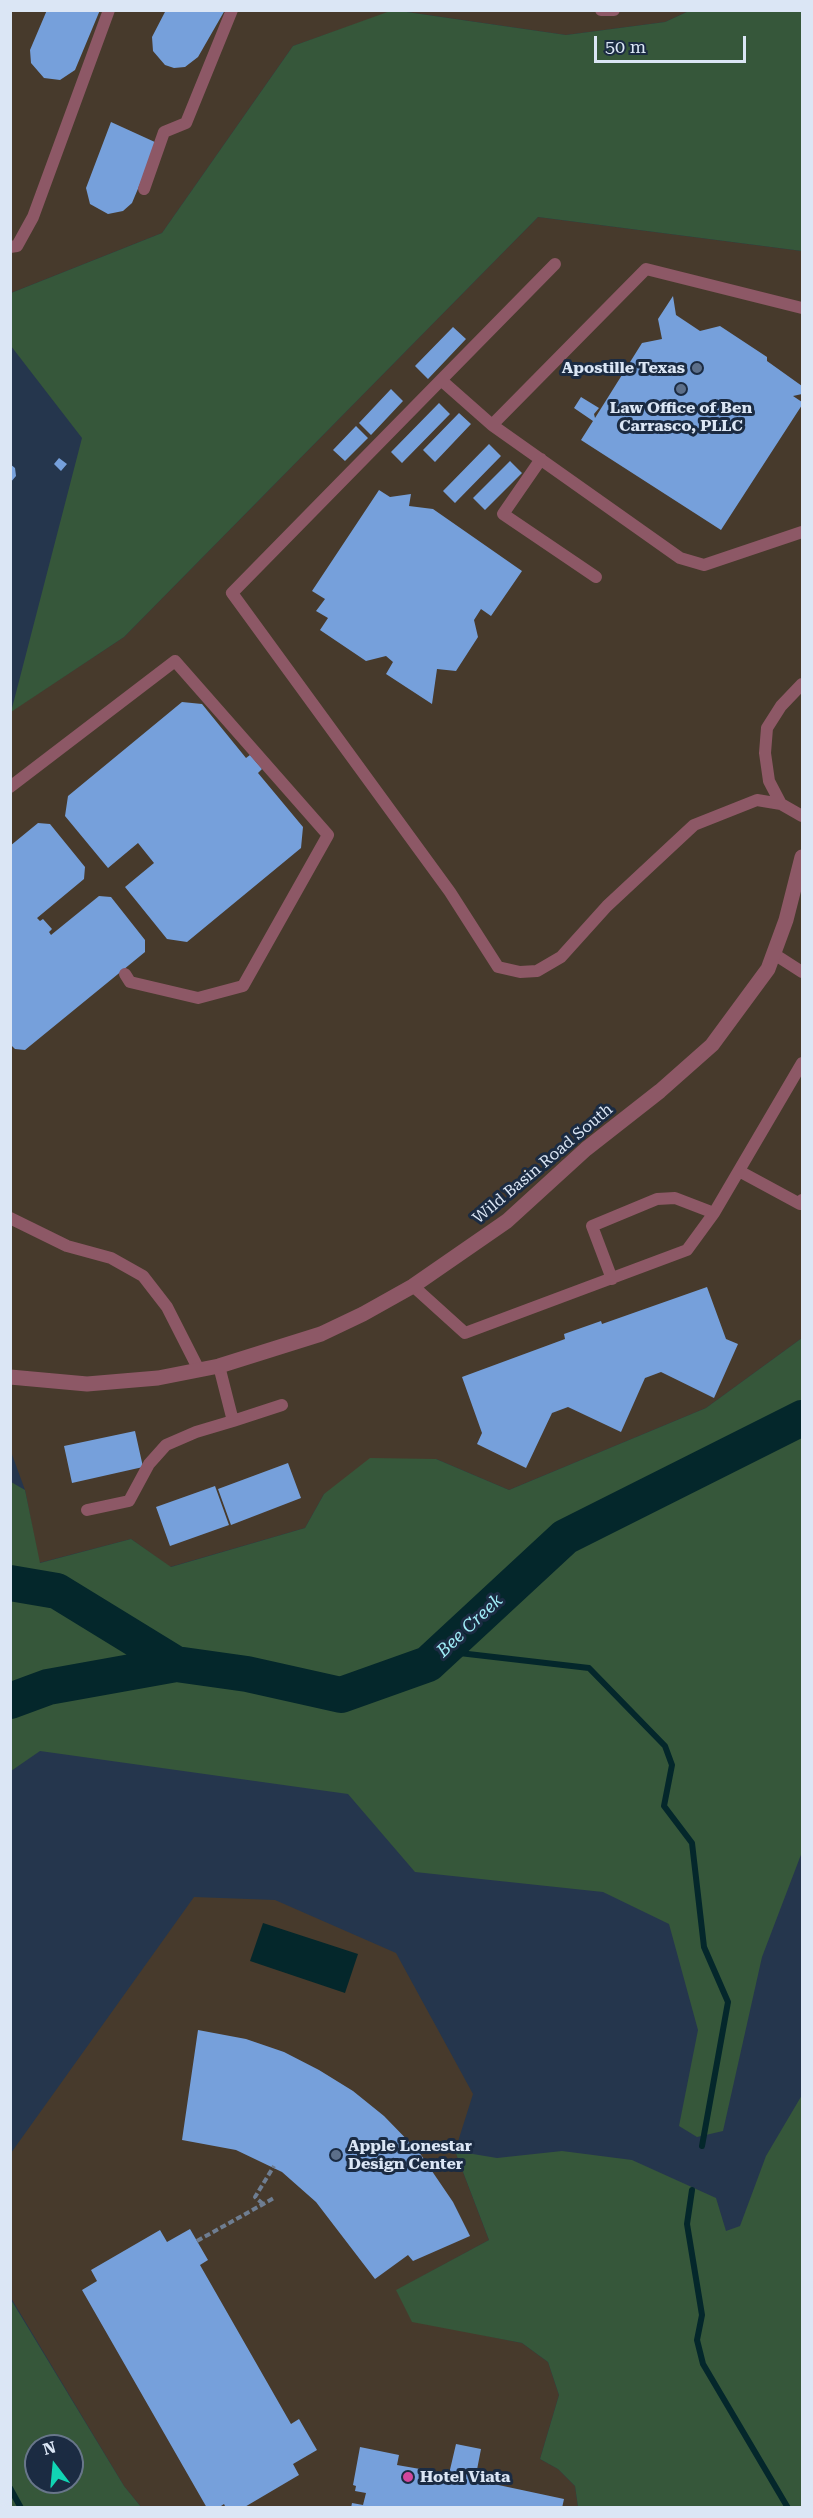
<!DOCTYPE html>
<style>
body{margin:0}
#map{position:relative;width:813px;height:2518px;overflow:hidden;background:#25364d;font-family:"Roboto Serif",serif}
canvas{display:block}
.frame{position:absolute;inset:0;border:12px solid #dbe6f5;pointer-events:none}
.north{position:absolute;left:24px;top:2434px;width:60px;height:60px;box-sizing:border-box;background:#1b2b42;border:2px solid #68768a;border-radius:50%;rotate:344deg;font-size:16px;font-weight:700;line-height:24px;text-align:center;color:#dbe6f5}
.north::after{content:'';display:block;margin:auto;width:21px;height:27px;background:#11d5b4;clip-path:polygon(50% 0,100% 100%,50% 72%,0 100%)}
.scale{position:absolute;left:594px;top:36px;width:152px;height:27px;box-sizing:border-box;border:3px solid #dbe6f5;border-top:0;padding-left:8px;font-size:18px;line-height:21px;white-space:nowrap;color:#dbe6f5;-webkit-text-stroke:4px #1b2b42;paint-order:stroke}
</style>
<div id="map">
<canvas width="813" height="2518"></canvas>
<div class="frame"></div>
<div class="north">N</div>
<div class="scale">50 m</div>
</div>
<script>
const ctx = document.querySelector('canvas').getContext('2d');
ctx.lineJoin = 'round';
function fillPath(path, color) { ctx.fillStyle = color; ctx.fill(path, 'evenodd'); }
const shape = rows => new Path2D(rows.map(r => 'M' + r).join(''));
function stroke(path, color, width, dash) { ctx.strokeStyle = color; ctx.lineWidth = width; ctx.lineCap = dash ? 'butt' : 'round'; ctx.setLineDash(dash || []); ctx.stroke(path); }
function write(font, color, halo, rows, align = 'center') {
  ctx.font = font + ' "Roboto Serif",serif'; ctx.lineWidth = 6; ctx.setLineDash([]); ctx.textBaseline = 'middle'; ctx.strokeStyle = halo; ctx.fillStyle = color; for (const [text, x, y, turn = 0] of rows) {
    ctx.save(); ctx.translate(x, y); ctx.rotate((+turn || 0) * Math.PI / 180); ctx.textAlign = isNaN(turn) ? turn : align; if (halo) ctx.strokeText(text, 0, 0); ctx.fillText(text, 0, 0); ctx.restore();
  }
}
fillPath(shape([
 [11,11,393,11,293,46,162,233,11,293],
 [400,11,689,11,665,22,566,35],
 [538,217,802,251,802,1338,706,1408,509,1490,436,1459,324,1494,305,1528,170,1567,131,1539,39,1563,25,1490,10,1449,10,712,124,637],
 [194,1897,275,1900,396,1953,473,2094,455,2151,489,2240,397,2290,483,2335,522,2343,548,2362,559,2395,540,2459,558,2469,575,2486,578,2507,141,2507,124,2486,11,2298,11,2153]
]), '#473a2c');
fillPath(shape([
 [393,10,566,35,665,22,689,11,802,11,802,251,538,217,124,637,11,712,82,438,11,346,11,293,162,233,293,46],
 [802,1338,802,1852,762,1957,723,2131,697,2137,679,2126,698,2030,669,1924,603,1892,415,1872,348,1794,40,1751,11,1771,11,1482,25,1490,40,1563,131,1539,171,1567,305,1528,324,1494,370,1458,436,1459,509,1490,706,1408],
 [802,2095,802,2507,578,2507,575,2486,558,2469,540,2459,559,2395,548,2362,522,2343,412,2322,396,2290,489,2240,455,2151,497,2158,562,2151,632,2160,716,2198,726,2231,740,2226,766,2156],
 [10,2298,124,2486,141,2507,11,2507],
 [36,2446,72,2446,72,2482,36,2482]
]), '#36573a');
fillPath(shape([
 [263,1923,358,1954,345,1993,250,1961]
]), '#04272b');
stroke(shape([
 [442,1651,589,1668,665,1746,672,1765,664,1806,692,1843,704,1947,728,2002,702,2146],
 [692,2190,687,2224,702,2315,697,2340,703,2364,788,2508],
 [10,2488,21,2508]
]), '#04272b', 6);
stroke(shape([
 [10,1583,57,1591,176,1664,247,1674,341,1695,428,1664,565,1537,802,1418],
 [10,1701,48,1687,176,1664]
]), '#04272b', 36);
fillPath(shape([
 [47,10,100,10,75,70,60,80,44,78,31,63,30,50],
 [166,10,225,10,198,57,185,67,174,68,165,65,153,51,152,37],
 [111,122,157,143,132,203,123,211,108,214,90,204,86,188],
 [673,296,676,315,700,331,720,326,767,357,767,361,802,386,802,394,793,396,802,402,802,405,721,530,581,440,593,421,574,408,581,397,599,408,594,414,595,418,642,343,662,339,658,319],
 [453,327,466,339,428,379,415,366],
 [391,389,403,401,371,435,359,423],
 [439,403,450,414,402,463,391,452],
 [459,413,471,424,435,462,423,450],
 [356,426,368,438,345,461,333,450],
 [489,444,501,456,455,503,443,491],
 [59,458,67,464,61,471,54,464],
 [510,461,522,473,485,510,473,498],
 [10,464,15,468,16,476,10,483],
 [379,490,390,497,411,494,409,506,433,509,522,571,491,616,481,609,474,620,478,637,456,671,437,669,432,704,386,674,393,662,386,656,366,661,320,630,328,618,316,611,325,599,312,591],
 [182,702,202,704,246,758,250,755,262,769,258,773,303,827,301,848,187,942,167,939,125,887,154,863,138,843,108,868,65,816,68,796],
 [38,823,50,824,85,867,84,879,37,918,40,921,43,919,52,929,49,932,51,935,99,896,111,897,145,940,145,952,25,1050,15,1049,10,1044,10,846],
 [707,1287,726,1339,738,1344,714,1398,661,1372,645,1378,621,1432,568,1407,552,1413,526,1468,477,1444,482,1433,462,1377,565,1339,564,1334,601,1321,602,1324],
 [135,1431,143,1467,72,1483,64,1446],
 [288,1463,301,1498,231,1525,218,1489],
 [215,1486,229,1525,170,1546,156,1507],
 [198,2030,246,2039,284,2052,319,2070,353,2091,384,2116,419,2152,453,2202,470,2236,413,2261,408,2255,375,2279,316,2202,282,2172,236,2150,182,2140],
 [190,2229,208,2260,200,2265,291,2424,299,2419,317,2450,293,2464,299,2475,243,2508,226,2508,224,2504,218,2508,207,2508,82,2290,97,2281,91,2270,160,2230,167,2242],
 [456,2444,481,2449,475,2480,564,2499,562,2508,351,2508,352,2503,363,2505,366,2493,355,2491,356,2486,353,2485,360,2447,399,2455,397,2465,449,2474]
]), '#76a0db');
stroke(shape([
 [263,2204,255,2197,274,2166],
 [197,2241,274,2198]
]), '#6e7d91', 4, [6, 3]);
stroke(shape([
 [601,10,614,10],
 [144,189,164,132,186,123,232,10],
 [10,247,17,246,33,217,109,10],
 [802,308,646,269,492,425,441,380,232,593,450,892,498,967,520,972,537,971,561,957,607,906,694,825,757,800,781,804,802,816],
 [441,380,555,264],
 [492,425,680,558,704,565,802,532],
 [541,459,503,514,596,577],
 [10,787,175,661,328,835,243,986,198,998,130,982,125,974],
 [781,804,769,781,765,753,767,728,781,706,802,684],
 [774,954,802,972],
 [739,1171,800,1204,802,1200],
 [10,1218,67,1246,111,1258,143,1276,167,1307,199,1370],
 [612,1279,592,1226,657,1199,675,1198,714,1213],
 [413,1286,465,1333,687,1250,714,1213,802,1063],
 [219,1366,233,1421,282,1405],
 [87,1510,129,1501,149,1464,166,1445,196,1432,233,1421]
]), '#8d5866', 12);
stroke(shape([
 [10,1377,87,1384,158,1378,219,1366,321,1334,363,1314,413,1286,507,1221,586,1149,660,1091,712,1045,768,969,786,920,802,857]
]), '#8d5866', 15);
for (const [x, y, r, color] of [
 [697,368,6,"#5c6f8a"],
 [681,389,6,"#5c6f8a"],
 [336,2155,6,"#5c6f8a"],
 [408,2477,6,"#d1479c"]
]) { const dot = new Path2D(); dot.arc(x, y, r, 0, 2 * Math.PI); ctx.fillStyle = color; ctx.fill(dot); stroke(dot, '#1b2b42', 2); }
write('bold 16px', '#dbe6f5', '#1b2b42', [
 ["Apostille Texas",685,368,"right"],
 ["Law Office of Ben",681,408,"center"],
 ["Carrasco, PLLC",681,426,"center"],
 ["Apple Lonestar",348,2146],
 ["Design Center",348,2164],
 ["Hotel Viata",420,2477]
], 'left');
write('16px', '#dbe6f5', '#1b2b42', [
 ["Wild Basin Road South",543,1164,-40]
]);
write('italic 18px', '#a0edf8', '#1b2b42', [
 ["Bee Creek",470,1626,-43]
]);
</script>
